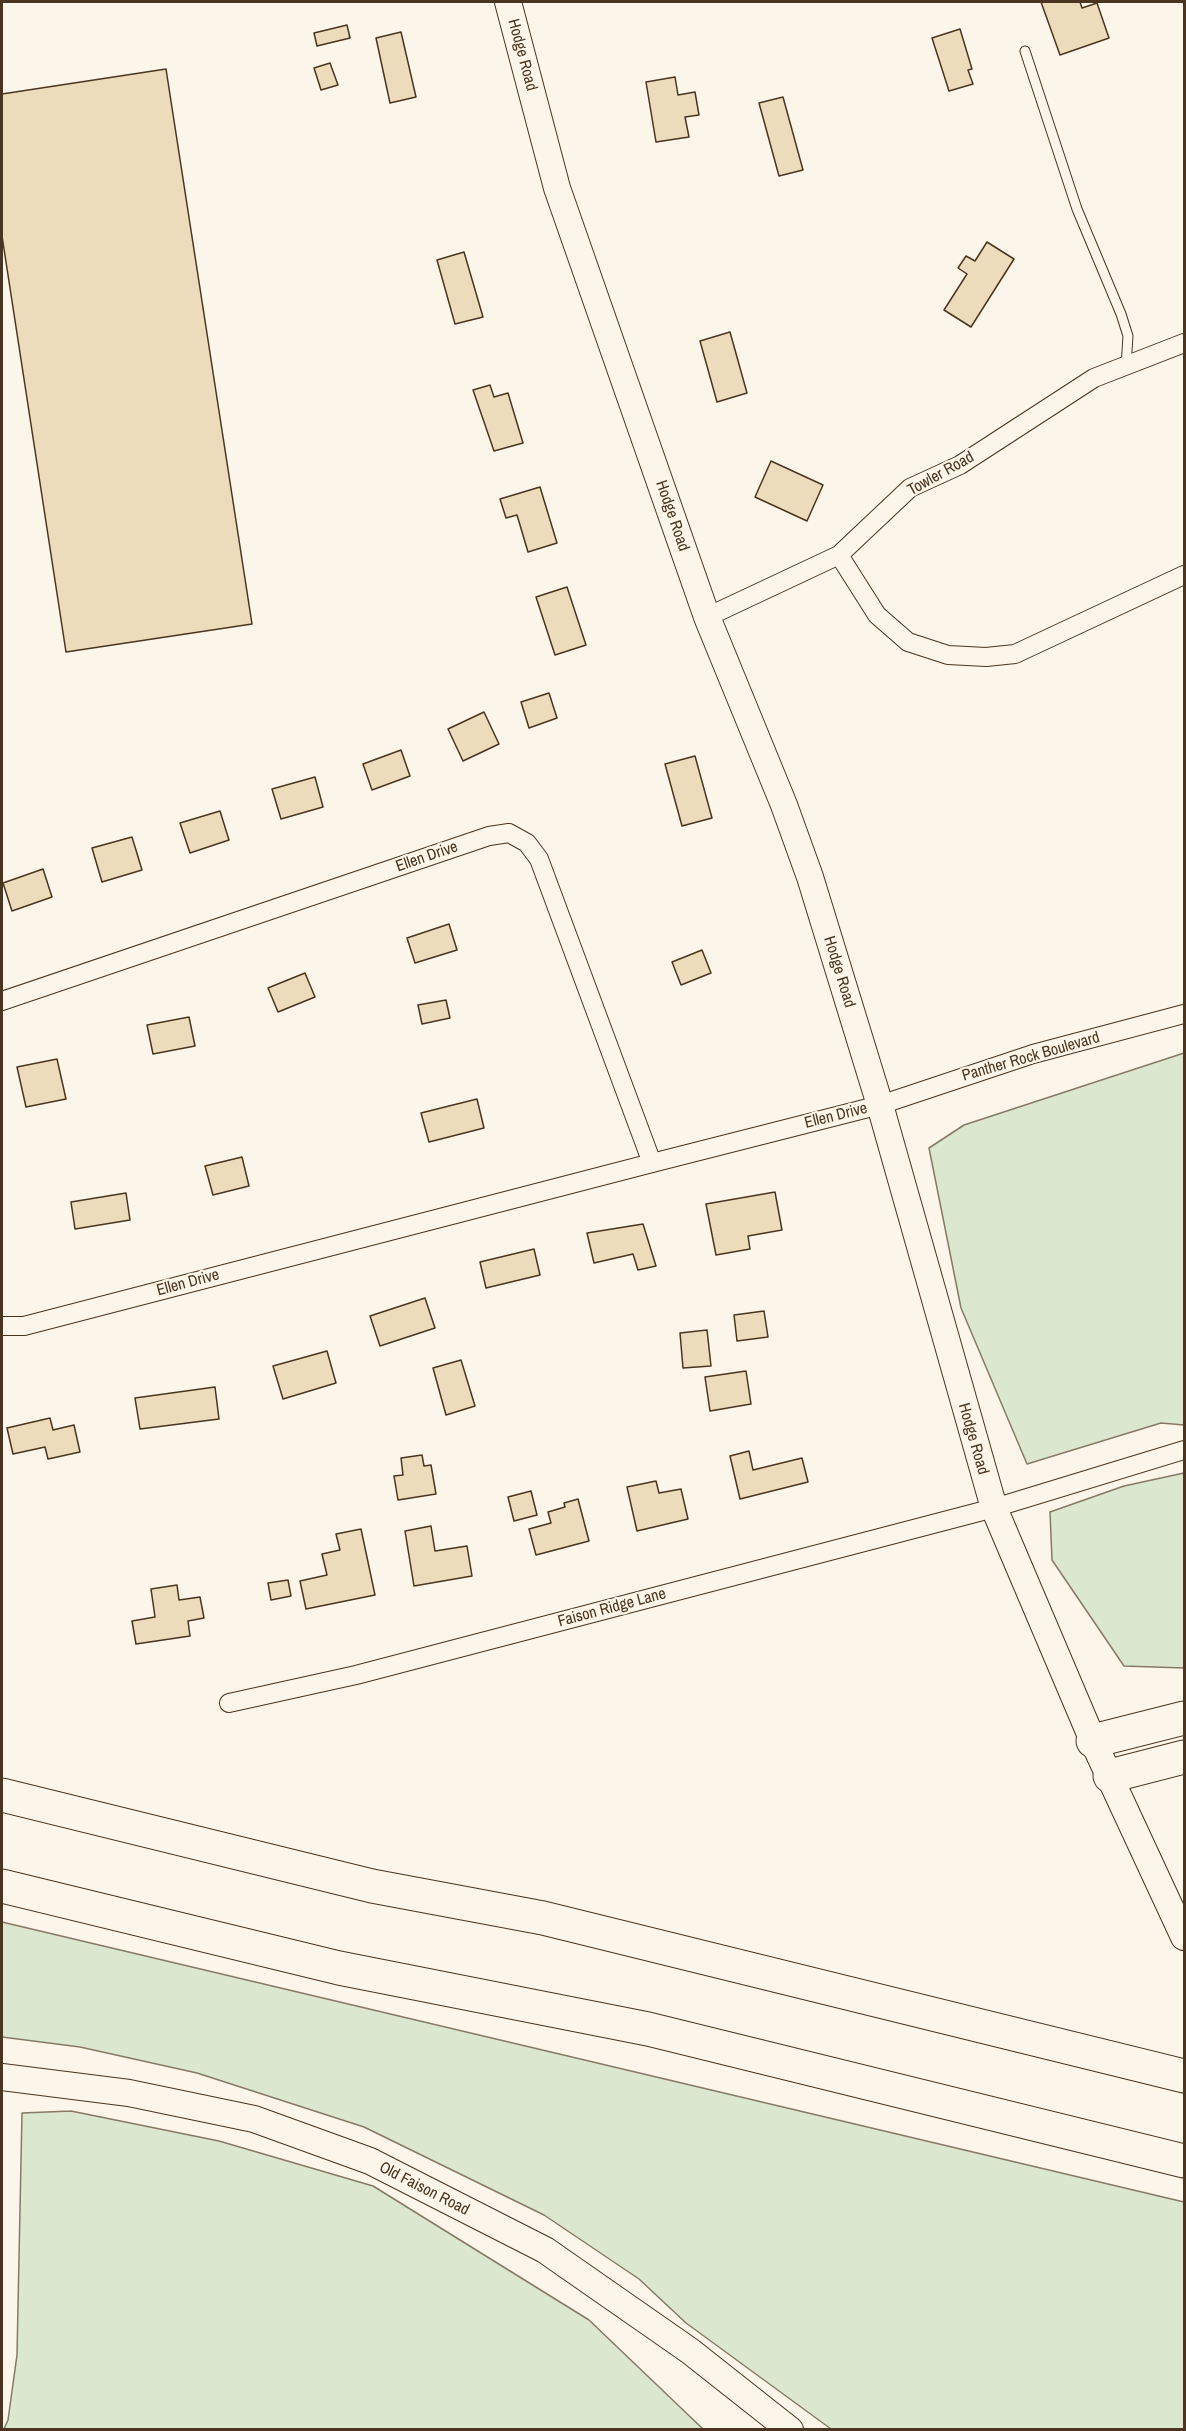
<!DOCTYPE html>
<style>
body{margin:0}
#map{position:relative;width:1186px;height:2431px;overflow:hidden;background:#fbf6e9;font-family:"Archivo Narrow",sans-serif}
canvas{display:block}
.frame{position:absolute;inset:0;border:3px solid #4a3520;pointer-events:none}
</style>
<div id="map">
<canvas width="1186" height="2431"></canvas>
<div class="frame"></div>
</div>
<script>
const ctx = document.querySelector('canvas').getContext('2d');
ctx.lineJoin = 'round';
function fillPath(path, color) { ctx.fillStyle = color; ctx.fill(path, 'evenodd'); }
const shape = rows => new Path2D(rows.map(r => 'M' + r).join(''));
function stroke(path, color, width, dash) { ctx.strokeStyle = color; ctx.lineWidth = width; ctx.lineCap = dash ? 'butt' : 'round'; ctx.setLineDash(dash || []); ctx.stroke(path); }
function write(font, color, halo, rows, align = 'center') {
  ctx.font = font + ' "Archivo Narrow",sans-serif'; ctx.lineWidth = 4.5; ctx.setLineDash([]); ctx.textBaseline = 'middle'; ctx.strokeStyle = halo; ctx.fillStyle = color; for (const [text, x, y, turn = 0] of rows) {
    ctx.save(); ctx.translate(x, y); ctx.rotate((+turn || 0) * Math.PI / 180); ctx.textAlign = isNaN(turn) ? turn : align; if (halo) ctx.strokeText(text, 0, 0); ctx.fillText(text, 0, 0); ctx.restore();
  }
}
const green = shape([
 [1184,1053,1184,1425,1161,1423,1027,1464,961,1308,929,1148,964,1125,1184,1053],
 [1184,1473,1184,1668,1124,1666,1052,1560,1050,1512,1124,1486,1184,1473],
 [2,1922,1184,2202,1184,2429,831,2429,686,2323,639,2279,544,2215,364,2127,197,2073,80,2047,2,2037,2,1922],
 [71,2111,219,2141,373,2186,589,2320,703,2429,4,2429,8,2420,17,2355,22,2113,71,2111]
]);
fillPath(green, '#dce7d0');
stroke(green, '#887966', 1.5);
const building = shape([
 [1041,2,1080,2,1082,8,1097,3,1109,38,1060,55,1041,2],
 [347,25,350,38,317,46,314,33,347,25],
 [960,29,972,69,968,70,973,84,949,91,932,38,960,29],
 [401,32,416,97,390,103,376,38,401,32],
 [330,63,338,85,321,90,314,68,330,63],
 [166,69,252,624,66,652,2,236,2,94,166,69],
 [675,77,678,95,695,92,699,115,685,117,689,137,656,142,646,82,675,77],
 [783,97,803,170,779,176,759,103,783,97],
 [987,242,1014,259,971,327,944,310,967,274,958,268,966,256,975,261,987,242],
 [464,252,483,317,455,324,437,260,464,252],
 [730,332,747,393,717,402,700,341,730,332],
 [490,385,494,397,508,393,523,443,494,451,473,390,490,385],
 [771,461,823,485,807,521,755,497,771,461],
 [540,487,557,543,528,552,517,515,506,518,500,499,540,487],
 [567,587,586,645,555,655,536,597,567,587],
 [549,693,557,718,529,728,521,702,549,693],
 [484,712,499,744,463,761,448,729,484,712],
 [401,750,410,776,372,790,363,764,401,750],
 [695,756,712,818,682,826,665,764,695,756],
 [315,777,323,807,281,819,272,789,315,777],
 [220,811,229,840,190,853,180,823,220,811],
 [132,837,142,870,102,882,92,848,132,837],
 [43,869,52,897,12,911,3,883,43,869],
 [449,924,457,950,415,963,407,938,449,924],
 [702,950,711,973,681,985,672,962,702,950],
 [305,973,315,997,278,1012,268,988,305,973],
 [446,1000,450,1018,422,1024,418,1005,446,1000],
 [189,1017,195,1046,153,1054,147,1025,189,1017],
 [57,1059,66,1099,26,1107,17,1067,57,1059],
 [477,1099,484,1128,429,1142,421,1113,477,1099],
 [242,1157,249,1186,213,1195,205,1166,242,1157],
 [775,1192,782,1230,748,1236,750,1249,716,1255,706,1204,775,1192],
 [126,1193,130,1220,75,1229,71,1202,126,1193],
 [643,1224,656,1266,638,1270,633,1254,594,1263,587,1233,643,1224],
 [534,1249,540,1275,486,1288,480,1262,534,1249],
 [425,1298,435,1328,380,1346,370,1316,425,1298],
 [764,1311,768,1337,737,1341,734,1315,764,1311],
 [707,1330,711,1366,683,1368,680,1333,707,1330],
 [327,1351,336,1383,283,1399,273,1366,327,1351],
 [461,1360,475,1406,446,1415,433,1368,461,1360],
 [746,1371,751,1404,710,1411,705,1377,746,1371],
 [215,1387,219,1419,140,1429,135,1398,215,1387],
 [50,1418,53,1430,74,1425,80,1452,48,1459,45,1447,13,1454,7,1428,50,1418],
 [749,1451,753,1470,802,1458,808,1482,740,1499,730,1456,749,1451],
 [422,1455,424,1466,431,1465,436,1494,398,1500,394,1476,403,1475,401,1458,422,1455],
 [656,1481,659,1493,681,1489,688,1519,637,1531,627,1487,656,1481],
 [531,1491,537,1515,514,1521,508,1497,531,1491],
 [578,1499,589,1541,536,1555,529,1529,551,1523,548,1512,565,1507,564,1503,578,1499],
 [431,1526,435,1551,467,1546,472,1576,414,1586,405,1531,431,1526],
 [361,1529,375,1595,306,1609,300,1581,327,1575,322,1554,340,1550,336,1534,361,1529],
 [288,1580,291,1596,271,1600,268,1583,288,1580],
 [177,1585,179,1600,200,1597,204,1618,188,1621,190,1636,136,1644,132,1621,155,1617,151,1589,177,1585]
]);
fillPath(building, '#ecdcbc');
stroke(building, '#4a3520', 1.5);
const lane = shape([
 [1025,51,1077,209,1121,314,1128,336,1126,366]
]);
const street = shape([
 [839,555,877,615,908,642,948,655,986,657,1015,654,1184,575],
 [707,617,839,555,910,488,960,465,1094,378,1184,343],
 [2,1001,489,836,509,833,527,843,539,859,652,1163,24,1326,2,1326],
 [652,1163,880,1105,1033,1054,1184,1014],
 [229,1703,356,1675,994,1508,1184,1450]
]);
const secondary = shape([
 [508,2,557,188,707,617,784,805,810,877,880,1105,994,1508,1093,1741,1184,1937],
 [2,2077,129,2093,254,2119,370,2161,545,2250,690,2351,790,2430]
]);
const highway = shape([
 [1093,1741,1184,1718],
 [1110,1776,1184,1757],
 [2,1795,372,1886,543,1918,1184,2076],
 [2,1886,339,1968,648,2029,1184,2161]
]);
stroke(lane, '#4a3520', 11);
stroke(street, '#4a3520', 20);
stroke(secondary, '#4a3520', 28);
stroke(highway, '#4a3520', 35);
stroke(lane, '#fbf6e9', 9);
stroke(street, '#fbf6e9', 18);
stroke(secondary, '#fbf6e9', 26);
stroke(highway, '#fbf6e9', 33);
write('16px', '#4a3520', '#fbf6e9', [
 ["Hodge Road",522,55,75],
 ["Towler Road",941,474,-29],
 ["Hodge Road",672,516,71],
 ["Ellen Drive",427,857,-19],
 ["Hodge Road",839,972,73],
 ["Panther Rock Boulevard",1031,1057,-16],
 ["Ellen Drive",836,1116,-14],
 ["Ellen Drive",188,1283,-15],
 ["Hodge Road",973,1439,74],
 ["Faison Ridge Lane",612,1608,-15],
 ["Old Faison Road",424,2189,27]
]);
</script>
